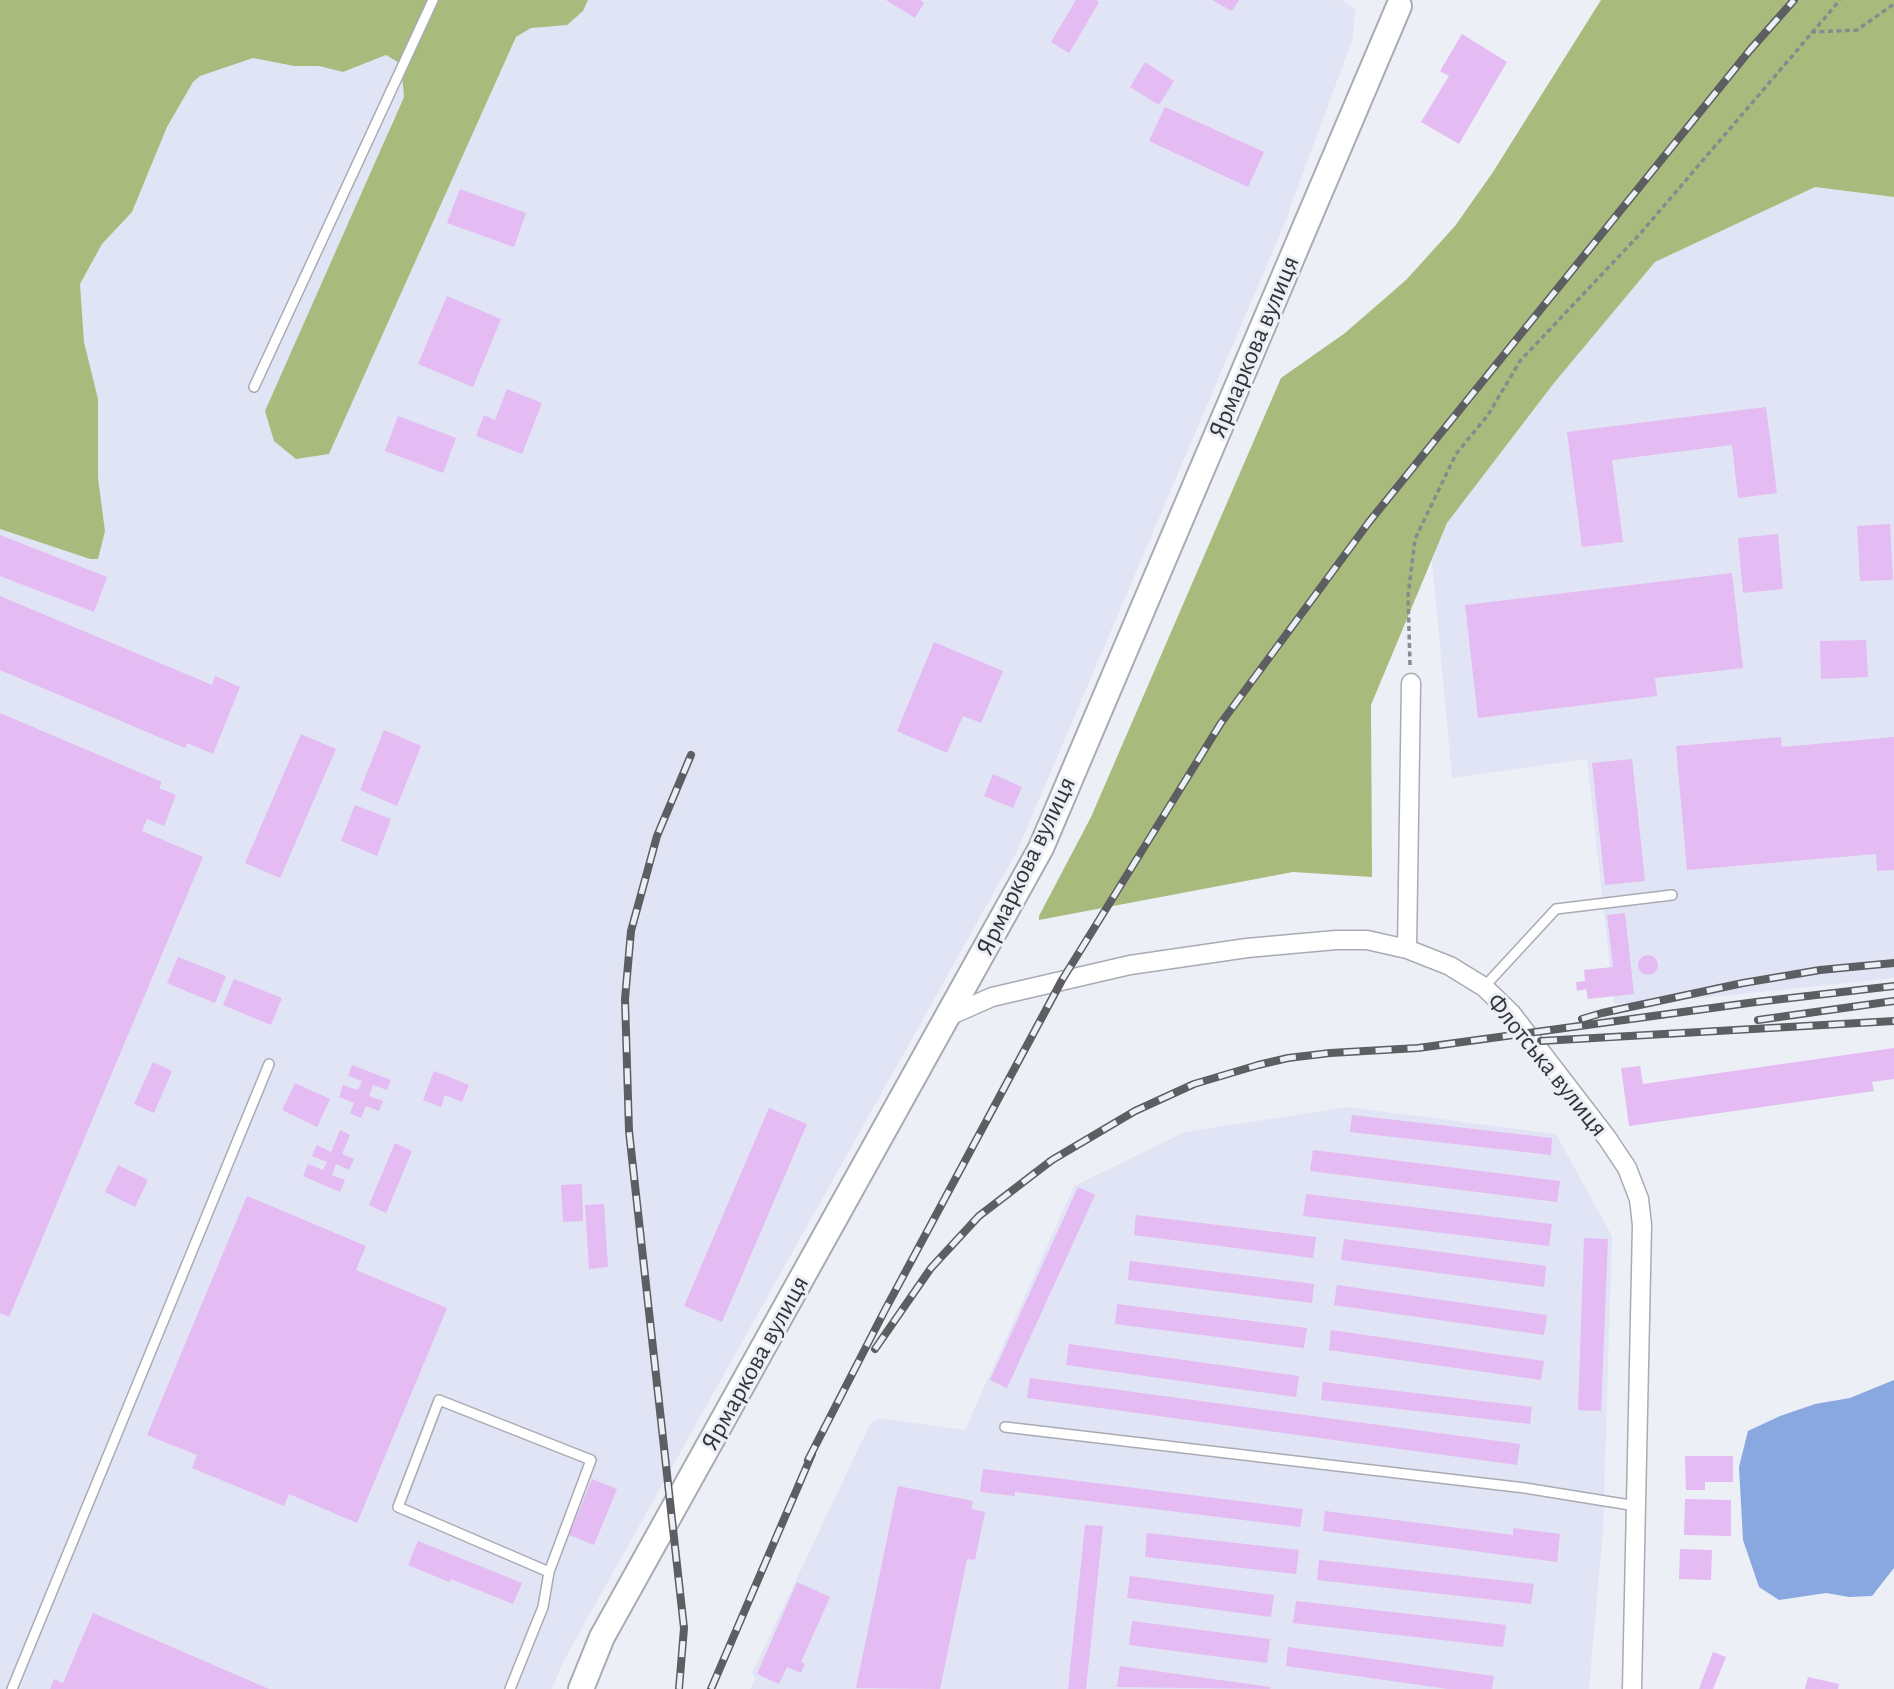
<!DOCTYPE html>
<meta charset="utf-8">
<style>
body{margin:0}
canvas{display:block;background:#edeff7}
</style>
<canvas width="1894" height="1689"></canvas>
<script>
const ctx = document.querySelector('canvas').getContext('2d');
ctx.lineJoin = 'round';
function fillPath(path, color) { ctx.fillStyle = color; ctx.fill(path, 'evenodd'); }
const shape = rows => new Path2D(rows.map(r => 'M' + r).join(''));
function stroke(path, color, width, dash) { ctx.strokeStyle = color; ctx.lineWidth = width; ctx.lineCap = dash ? 'butt' : 'round'; ctx.setLineDash(dash || []); ctx.stroke(path); }
function write(font, color, halo, rows, align = 'center') {
  ctx.font = font + ' "Alegreya Sans",sans-serif'; ctx.lineWidth = 6; ctx.setLineDash([]); ctx.textBaseline = 'middle'; ctx.strokeStyle = halo; ctx.fillStyle = color; for (const [text, x, y, turn = 0] of rows) {
    ctx.save(); ctx.translate(x, y); ctx.rotate((+turn || 0) * Math.PI / 180); ctx.textAlign = isNaN(turn) ? turn : align; if (halo) ctx.strokeText(text, 0, 0); ctx.fillText(text, 0, 0); ctx.restore();
  }
}
fillPath(shape([
 [588,0,1342,0,1355,9,1353,38,1283,227,1017,851,564,1660,552,1689,0,1689,0,529,90,559,105,531,98,478,98,399,84,342,80,284,102,244,132,212,167,127,193,82,200,75,253,58,294,66,319,66,343,72,386,55,401,64,404,97,390,125,329,454,516,37,531,28,567,24,583,11],
 [1815,187,1894,197,1894,978,1692,999,1614,1004,1587,759,1452,778,1432,560,1447,523,1554,383,1655,262],
 [1348,1107,1556,1134,1612,1236,1603,1530,1589,1689,750,1689,755,1678,752,1673,870,1424,879,1418,965,1430,1074,1186,1185,1132]
]), '#e0e4f4');
fillPath(shape([
 [0,0,588,0,583,11,567,25,531,28,516,37,329,454,296,459,274,441,265,411,404,97,401,64,386,55,343,72,319,66,294,66,253,58,200,76,193,82,167,127,132,212,102,244,80,284,84,342,98,399,98,478,105,531,98,559,90,559,0,529],
 [1601,0,1894,0,1894,197,1815,187,1655,262,1554,383,1447,523,1371,705,1372,877,1293,872,1039,920,1039,916,1091,817,1281,378,1345,333,1406,280,1455,226,1493,172]
]), '#a9bb7c');
fillPath(shape([
 [1894,1380,1894,1568,1872,1596,1849,1597,1826,1593,1779,1600,1759,1587,1743,1540,1739,1467,1748,1431,1780,1416,1815,1404,1850,1398]
]), '#88a8df');
fillPath(shape([
 [886,0,920,0,924,3,915,18],
 [1076,0,1096,0,1099,2,1069,53,1051,42],
 [1212,0,1239,0,1232,11],
 [1462,34,1507,62,1459,144,1421,122,1449,76,1440,71],
 [1145,62,1174,81,1159,105,1130,87],
 [1165,107,1264,152,1248,187,1149,141],
 [460,189,526,213,514,247,447,223],
 [447,296,501,319,473,387,418,364],
 [507,389,542,403,522,454,476,436,484,415,495,420],
 [1766,407,1777,493,1738,498,1732,445,1612,460,1623,542,1582,547,1567,432],
 [398,416,456,438,443,473,385,451],
 [1890,524,1893,580,1860,581,1857,526],
 [1778,534,1783,589,1743,593,1738,538],
 [0,535,107,577,94,612,0,576],
 [1732,573,1743,668,1655,678,1657,696,1478,718,1465,605],
 [0,596,212,685,215,676,240,687,213,754,187,743,185,748,0,670],
 [1866,640,1868,677,1821,679,1820,641],
 [934,642,1003,671,981,723,963,716,947,753,897,731],
 [0,713,162,782,159,788,176,795,164,826,147,819,142,831,203,857,9,1317,0,1313],
 [384,730,421,746,397,806,360,790],
 [301,734,336,749,280,878,245,863],
 [1781,737,1782,747,1894,737,1894,870,1877,871,1876,854,1687,870,1676,746],
 [1632,759,1645,881,1605,885,1592,763],
 [993,774,1022,787,1013,808,984,796],
 [355,805,391,819,377,856,341,841],
 [1625,913,1634,994,1588,999,1586,989,1577,991,1576,982,1585,981,1584,970,1613,967,1607,915],
 '1638 965a10 10 0 1 1 20 0a10 10 0 1 1-20 0Z',
 [178,957,226,976,215,1003,167,983],
 [234,979,282,998,271,1025,223,1005],
 [1894,1048,1894,1079,1872,1082,1874,1091,1629,1126,1621,1068,1640,1066,1643,1084],
 [153,1062,172,1071,154,1113,134,1104],
 [352,1065,391,1080,387,1090,373,1085,369,1096,383,1101,379,1111,366,1106,361,1118,350,1113,354,1103,339,1097,343,1085,358,1090,362,1081,348,1076],
 [434,1071,469,1085,462,1102,445,1095,441,1107,423,1100],
 [295,1083,330,1099,317,1127,282,1110],
 [769,1108,807,1124,722,1322,684,1306],
 [1352,1115,1552,1138,1551,1155,1350,1132],
 [340,1130,350,1135,342,1154,354,1159,349,1170,336,1164,332,1175,345,1180,340,1192,303,1176,308,1164,323,1170,327,1162,312,1156,317,1145,331,1152],
 [395,1143,412,1151,386,1213,369,1205],
 [1313,1150,1560,1181,1557,1202,1310,1171],
 [118,1165,148,1180,135,1207,105,1192],
 [582,1184,583,1221,563,1222,561,1185],
 [1078,1187,1095,1195,1007,1388,990,1380],
 [1306,1194,1552,1224,1549,1246,1303,1216],
 [247,1196,366,1246,356,1270,447,1308,357,1523,289,1494,284,1506,192,1468,197,1455,147,1435],
 [604,1204,608,1267,589,1269,585,1205],
 [1136,1215,1316,1237,1313,1258,1134,1235],
 [1584,1238,1608,1239,1601,1411,1578,1410],
 [1344,1239,1546,1266,1544,1287,1341,1260],
 [1130,1261,1314,1284,1312,1303,1128,1280],
 [1337,1285,1547,1315,1544,1335,1334,1305],
 [1117,1304,1307,1328,1304,1348,1115,1324],
 [1331,1330,1544,1361,1541,1380,1329,1350],
 [1069,1344,1299,1376,1296,1397,1066,1365],
 [1030,1378,1520,1444,1517,1465,1027,1398],
 [1323,1382,1532,1407,1530,1424,1321,1400],
 [1685,1456,1733,1456,1733,1482,1705,1482,1705,1490,1686,1490],
 [983,1469,1303,1509,1300,1527,1015,1492,1015,1496,980,1492],
 [592,1479,617,1489,594,1545,569,1535],
 [898,1486,973,1501,971,1509,985,1512,975,1560,967,1559,940,1689,856,1688],
 [1685,1499,1731,1500,1731,1536,1684,1535],
 [1325,1511,1513,1535,1513,1528,1560,1534,1557,1562,1323,1531],
 [1085,1525,1103,1526,1086,1689,1068,1689],
 [1147,1533,1299,1550,1296,1574,1145,1557],
 [418,1541,522,1583,513,1604,451,1579,449,1582,408,1565],
 [1680,1549,1712,1550,1711,1580,1679,1579],
 [1319,1560,1534,1584,1531,1604,1317,1580],
 [1130,1576,1274,1595,1271,1617,1127,1598],
 [797,1582,830,1597,801,1662,805,1664,801,1673,787,1667,779,1684,757,1674],
 [1296,1601,1506,1625,1503,1647,1293,1623],
 [93,1613,269,1689,50,1689,54,1679,63,1683],
 [1132,1621,1270,1639,1267,1663,1129,1645],
 [1288,1647,1494,1676,1492,1689,1448,1689,1286,1666],
 [1713,1652,1726,1657,1713,1689,1699,1689],
 [1120,1666,1270,1687,1270,1689,1117,1687],
 [1808,1677,1839,1684,1838,1689,1805,1689]
]), '#e4bbf3');
const lane = shape([
 [254,387,433,0],
 [1484,987,1556,909,1672,895],
 [1005,1427,1525,1488,1636,1506],
 [12,1689,269,1064],
 [510,1689,543,1607,549,1572,591,1460,439,1400,398,1507,549,1572]
]);
const street = shape([
 [1407,949,1411,683],
 [949,1016,992,997,1130,965,1247,948,1336,940,1367,940,1407,949,1450,966,1484,987,1511,1013,1607,1138,1627,1168,1639,1199,1642,1225,1632,1689]
]);
const secondary = shape([
 [581,1689,602,1637,1041,848,1399,6]
]);
stroke(lane, '#a9abb3', 12);
stroke(street, '#a9abb3', 21);
stroke(secondary, '#a9abb3', 28);
stroke(shape([
 [1811,32,1857,30,1894,4],
 [1410,665,1408,596,1415,539,1456,454,1488,415,1520,361,1639,235,1840,0]
]), '#888a8f', 3.5, [5, 3.5]);
stroke(lane, '#fff', 9);
stroke(street, '#fff', 18);
stroke(secondary, '#fff', 24);
const rail = shape([
 [1582,1019,1602,1013,1743,983,1820,970,1894,963],
 [1758,1020,1894,1001],
 [1541,1041,1894,1021],
 [875,1349,931,1268,979,1216,1052,1160,1135,1111,1194,1084,1258,1065,1288,1058,1330,1053,1418,1048,1756,1002,1894,986],
 [808,1460,885,1310,1062,980,1221,723,1369,522,1750,50,1794,0],
 [679,1689,684,1628,629,1131,625,999,631,931,657,836,691,755],
 [711,1689,812,1454]
]);
stroke(rail, '#5c5e62', 8);
stroke(rail, '#edeff7', 5, [16]);
write('26px', '#333437', '#edeff7', [
 ["Ярмаркова вулиця",1254,347,-67],
 ["Ярмаркова вулиця",1026,866,-64],
 ["Флотська вулиця",1547,1065,51],
 ["Ярмаркова вулиця",755,1363,-61]
]);
</script>
